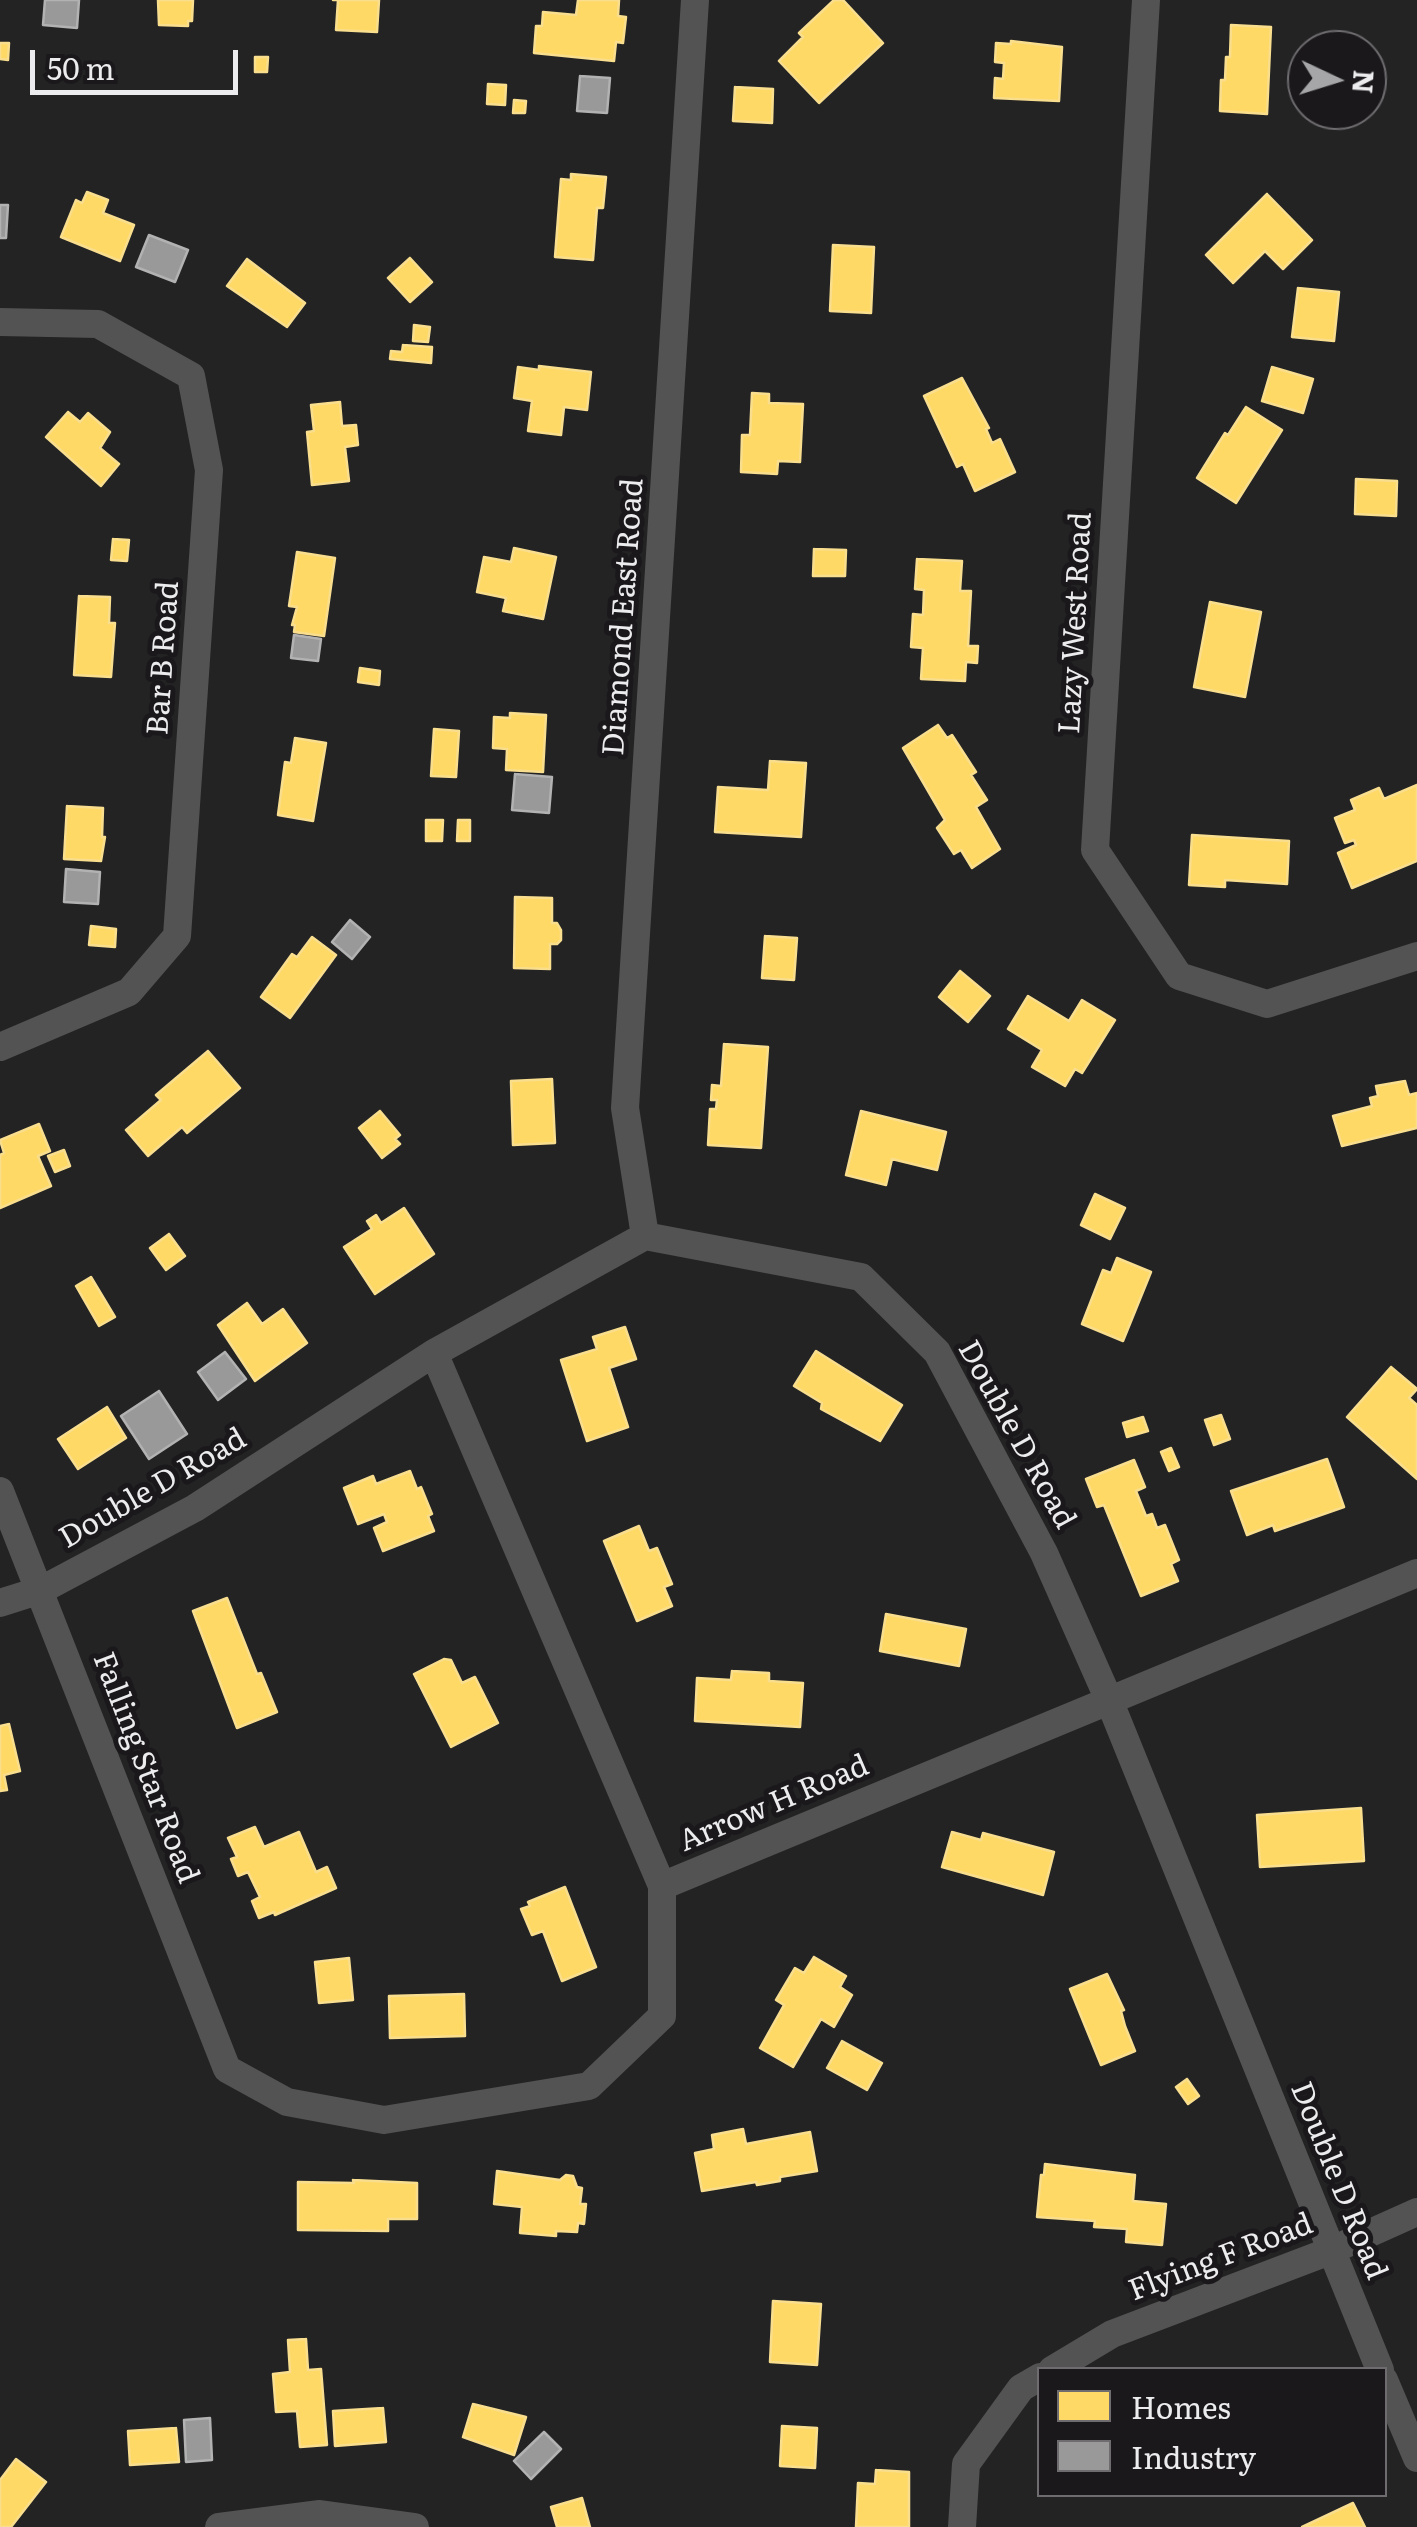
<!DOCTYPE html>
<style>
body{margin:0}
#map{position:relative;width:1417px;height:2527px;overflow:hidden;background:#232324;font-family:Literata,serif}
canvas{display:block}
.legend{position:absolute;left:1037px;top:2367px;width:350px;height:130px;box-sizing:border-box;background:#1a181b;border:2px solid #6e6c6f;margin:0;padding:12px 18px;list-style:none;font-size:30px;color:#ecebed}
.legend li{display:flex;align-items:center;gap:20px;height:50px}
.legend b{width:50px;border:2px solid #6e6c6f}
.north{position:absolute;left:1287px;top:30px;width:100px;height:100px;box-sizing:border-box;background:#1a181b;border:2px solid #6e6c6f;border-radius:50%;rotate:94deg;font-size:28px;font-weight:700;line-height:40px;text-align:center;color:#ecebed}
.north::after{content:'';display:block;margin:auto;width:35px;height:45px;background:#a6a5a7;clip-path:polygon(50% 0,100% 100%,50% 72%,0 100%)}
.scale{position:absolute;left:30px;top:50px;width:208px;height:45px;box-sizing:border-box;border:5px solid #ecebed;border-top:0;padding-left:12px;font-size:30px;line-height:35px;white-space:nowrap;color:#ecebed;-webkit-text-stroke:8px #1a181b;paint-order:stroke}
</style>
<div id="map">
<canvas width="1417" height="2527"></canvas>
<ul class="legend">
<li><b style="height:28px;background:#ffd966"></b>Homes</li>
<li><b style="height:28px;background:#999"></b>Industry</li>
</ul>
<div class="north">N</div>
<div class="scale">50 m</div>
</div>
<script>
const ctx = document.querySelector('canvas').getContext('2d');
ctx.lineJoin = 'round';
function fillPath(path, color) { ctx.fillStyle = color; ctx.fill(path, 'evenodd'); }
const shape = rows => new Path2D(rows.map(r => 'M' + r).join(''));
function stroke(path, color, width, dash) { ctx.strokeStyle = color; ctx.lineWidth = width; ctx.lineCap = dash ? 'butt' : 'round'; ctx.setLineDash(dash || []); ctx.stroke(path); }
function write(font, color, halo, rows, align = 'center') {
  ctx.font = font + ' Literata,serif'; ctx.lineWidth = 10; ctx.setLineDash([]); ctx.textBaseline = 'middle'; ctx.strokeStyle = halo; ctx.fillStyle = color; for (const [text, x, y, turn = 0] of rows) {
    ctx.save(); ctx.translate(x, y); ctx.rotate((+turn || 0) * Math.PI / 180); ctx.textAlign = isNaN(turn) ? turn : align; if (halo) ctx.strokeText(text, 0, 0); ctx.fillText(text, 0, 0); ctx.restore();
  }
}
const homes = shape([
 [158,0,193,0,192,21,188,21,188,26,159,25,158,0],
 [333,0,379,0,377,32,336,30,338,0,333,0],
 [578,0,619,0,618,16,626,17,623,43,616,42,614,61,534,53,536,26,542,26,543,12,576,15,578,0],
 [834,0,843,0,883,43,819,103,779,61,803,37,799,33,834,0],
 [1231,25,1271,27,1267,114,1220,111,1221,80,1225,80,1226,57,1230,57,1231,25],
 [1011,41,1062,47,1059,101,994,98,995,78,1003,79,1004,63,995,62,996,43,1011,44,1011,41],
 [0,43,9,43,8,60,0,59,0,43],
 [255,57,268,57,267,72,255,72,255,57],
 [488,84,506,85,505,105,487,104,488,84],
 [735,87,773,89,772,123,733,121,735,87],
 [514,100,526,101,525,113,513,113,514,100],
 [571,174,606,177,603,208,597,208,593,260,555,257,561,179,571,180,571,174],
 [87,192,108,200,103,213,134,225,120,261,61,237,76,200,82,203,87,192],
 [1267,194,1312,240,1283,269,1265,251,1233,283,1206,255,1267,194],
 [833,245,874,247,871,313,830,311,833,245],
 [410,258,432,282,410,302,388,278,410,258],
 [247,259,305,303,287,327,227,286,247,259],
 [1298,288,1339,292,1334,341,1292,337,1298,288],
 [414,325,430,327,428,342,413,341,414,325],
 [403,345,432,347,431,363,390,359,391,351,402,352,403,345],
 [539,366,591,372,587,410,564,407,561,435,528,431,532,401,514,398,518,367,539,370,539,366],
 [1272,367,1313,379,1303,413,1262,401,1272,367],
 [962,378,989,428,986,429,992,443,1000,439,1015,472,975,491,963,464,957,467,924,396,962,378],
 [752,393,769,394,769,403,803,404,800,462,778,461,777,474,741,472,742,435,750,435,752,393],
 [340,402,342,426,356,425,358,445,345,447,349,481,312,485,307,432,314,431,311,405,340,402],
 [1246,407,1282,430,1236,503,1197,478,1225,433,1228,435,1246,407],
 [68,412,80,422,88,413,110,432,100,448,119,464,101,486,46,437,68,412],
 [1356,479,1397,481,1396,516,1355,514,1356,479],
 [113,539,129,540,127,561,111,560,113,539],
 [514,548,556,557,543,619,503,611,506,598,477,592,484,557,511,562,514,548],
 [814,549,846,550,845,576,813,576,814,549],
 [297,552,335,558,324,636,294,632,295,625,292,625,297,607,289,606,297,552],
 [917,559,962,561,960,591,971,591,968,646,978,646,977,663,966,662,965,681,921,679,923,648,911,647,913,614,923,615,924,590,915,589,917,559],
 [79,596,110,597,109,623,115,623,111,677,74,675,79,596],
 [1210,602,1261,612,1245,697,1194,687,1210,602],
 [360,668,380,671,379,685,358,682,360,668],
 [510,713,546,715,543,772,506,770,507,749,493,748,494,717,510,718,510,713],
 [938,725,947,738,952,735,976,772,971,775,987,800,976,807,1000,849,972,868,961,850,954,854,937,828,945,820,903,748,938,725],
 [434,729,459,731,456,777,431,776,434,729],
 [295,738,326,743,313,821,278,815,285,762,291,763,295,738],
 [770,761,806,763,801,837,715,832,718,787,768,790,770,761],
 [1417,785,1417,861,1352,888,1338,853,1356,845,1354,840,1345,843,1335,818,1355,810,1351,800,1379,788,1384,799,1417,785],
 [67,806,103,808,102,837,105,837,101,861,64,859,67,806],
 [426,820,443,820,442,841,426,841,426,820],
 [458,820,470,820,470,841,457,841,458,820],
 [1192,835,1289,841,1287,884,1225,880,1225,887,1189,885,1192,835],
 [515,897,552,898,552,923,557,923,561,930,561,940,557,944,550,944,550,969,514,968,515,897],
 [91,926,116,929,115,947,89,945,91,926],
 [765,936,797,938,794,980,762,978,765,936],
 [312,937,336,955,290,1018,261,997,292,954,297,957,312,937],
 [960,971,990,996,968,1022,939,997,960,971],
 [1028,996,1069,1021,1082,1000,1115,1020,1082,1073,1075,1069,1065,1086,1032,1067,1042,1050,1008,1029,1028,996],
 [724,1044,768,1047,761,1148,708,1145,710,1109,716,1109,717,1100,711,1100,712,1085,721,1086,724,1044],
 [208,1051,240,1088,187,1133,182,1127,148,1156,126,1130,161,1100,156,1095,208,1051],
 [552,1079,555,1143,513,1145,511,1081,552,1079],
 [1405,1081,1409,1095,1417,1093,1417,1128,1342,1146,1333,1116,1372,1106,1370,1098,1378,1096,1376,1086,1405,1081],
 [380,1111,400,1135,395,1139,400,1144,382,1158,359,1128,380,1111],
 [861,1111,946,1132,937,1170,892,1159,886,1185,846,1175,861,1111],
 [39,1124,50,1151,38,1156,51,1186,0,1208,0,1155,4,1153,0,1140,39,1124],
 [64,1150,70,1166,55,1172,48,1156,64,1150],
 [1095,1194,1125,1208,1110,1239,1081,1225,1095,1194],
 [404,1208,434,1254,375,1294,344,1247,372,1229,367,1221,376,1215,381,1223,404,1208],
 [169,1234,185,1256,166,1270,150,1248,169,1234],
 [1117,1258,1151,1272,1123,1341,1082,1324,1103,1270,1111,1273,1117,1258],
 [91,1277,115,1317,99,1326,76,1286,91,1277],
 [247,1303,262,1324,283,1309,307,1343,255,1381,218,1325,247,1303],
 [625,1327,636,1359,609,1368,628,1427,587,1441,561,1360,597,1349,593,1337,625,1327],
 [816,1351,902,1405,880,1441,821,1409,822,1403,794,1386,816,1351],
 [1391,1367,1417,1389,1409,1398,1417,1405,1417,1479,1347,1417,1391,1367],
 [107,1407,126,1438,78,1469,58,1439,107,1407],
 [1221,1415,1230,1439,1214,1445,1205,1420,1221,1415],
 [1143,1417,1148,1431,1127,1437,1123,1423,1143,1417],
 [1171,1448,1179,1467,1169,1471,1161,1452,1171,1448],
 [1327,1459,1344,1507,1275,1531,1273,1525,1247,1535,1231,1491,1327,1459],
 [1134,1460,1145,1487,1136,1491,1146,1516,1152,1514,1157,1528,1165,1525,1179,1560,1171,1564,1178,1581,1141,1596,1104,1505,1097,1507,1086,1479,1134,1460],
 [410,1471,417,1489,421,1487,432,1514,428,1516,434,1531,383,1551,374,1528,387,1522,384,1514,358,1524,344,1488,373,1476,376,1484,410,1471],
 [639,1526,649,1551,657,1548,672,1584,664,1587,672,1606,637,1621,604,1541,639,1526],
 [227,1598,257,1674,261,1673,277,1712,237,1728,193,1611,227,1598],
 [886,1614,966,1629,959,1666,880,1651,886,1614],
 [444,1659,451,1660,462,1683,475,1677,498,1723,451,1747,414,1674,444,1659],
 [732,1671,769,1673,769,1681,803,1683,800,1727,695,1721,697,1678,731,1680,732,1671],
 [9,1724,20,1771,4,1775,7,1790,0,1791,0,1726,9,1724],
 [1361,1808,1364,1861,1260,1867,1257,1815,1361,1808],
 [255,1827,264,1847,299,1832,316,1872,327,1867,336,1888,275,1915,274,1912,259,1918,252,1901,260,1897,248,1872,238,1876,231,1859,237,1857,228,1838,255,1827],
 [952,1832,981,1840,983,1833,1054,1852,1043,1895,942,1867,952,1832],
 [565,1887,596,1967,562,1981,543,1931,532,1935,521,1909,530,1906,528,1902,565,1887],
 [814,1957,846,1976,840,1987,852,1995,834,2027,821,2019,793,2067,760,2048,784,2005,776,2000,795,1968,804,1973,814,1957],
 [349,1958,353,2000,319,2003,315,1962,349,1958],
 [1107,1974,1124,2010,1121,2011,1125,2026,1135,2051,1101,2065,1070,1989,1107,1974],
 [464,1994,465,2036,390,2038,389,1996,464,1994],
 [842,2041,882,2063,867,2090,827,2068,842,2041],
 [1187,2079,1199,2096,1188,2104,1176,2087,1187,2079],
 [743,2129,746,2144,810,2132,817,2171,780,2177,780,2181,757,2185,756,2182,702,2191,695,2153,714,2149,712,2135,743,2129],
 [1045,2164,1135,2175,1133,2201,1166,2204,1162,2245,1126,2242,1127,2229,1094,2227,1095,2221,1037,2217,1041,2175,1044,2175,1045,2164],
 [497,2171,560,2180,566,2175,573,2176,577,2187,582,2188,580,2204,586,2204,584,2224,578,2223,577,2232,556,2231,556,2236,520,2233,522,2207,494,2204,497,2171],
 [353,2180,417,2183,417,2219,388,2219,388,2231,298,2230,298,2182,354,2183,353,2180],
 [773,2301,821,2304,817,2365,770,2362,773,2301],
 [306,2339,308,2370,321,2369,327,2445,300,2447,297,2411,276,2412,273,2374,290,2372,288,2340,306,2339],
 [473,2404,526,2417,514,2455,463,2437,473,2404],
 [383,2408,386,2442,335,2446,333,2411,383,2408],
 [782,2426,817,2428,815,2468,780,2466,782,2426],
 [176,2428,179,2462,130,2465,128,2431,176,2428],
 [16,2459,46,2482,11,2527,0,2527,0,2480,16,2459],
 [876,2470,909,2472,909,2527,856,2527,858,2483,875,2484,876,2470],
 [582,2498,590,2527,557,2527,551,2507,582,2498],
 [1353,2503,1365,2527,1302,2527,1353,2503]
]);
fillPath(homes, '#ffd966');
stroke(homes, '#f9de8e', 2.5);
const industry = shape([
 [45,0,79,0,77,28,43,25,45,0],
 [580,76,610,78,607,113,577,111,580,76],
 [0,205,8,205,6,238,0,238,0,205],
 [149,235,188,250,175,282,136,267,149,235],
 [294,635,321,639,318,661,291,658,294,635],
 [515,774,552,777,549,813,512,810,515,774],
 [66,869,100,872,98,904,64,902,66,869],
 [350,920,370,937,352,959,332,942,350,920],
 [225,1352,246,1379,218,1400,198,1372,225,1352],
 [159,1391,187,1434,149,1459,121,1416,159,1391],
 [210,2418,212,2460,186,2462,184,2420,210,2418],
 [544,2432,561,2449,531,2479,514,2461,544,2432]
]);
fillPath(industry, '#999');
stroke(industry, '#b2b2b2', 2.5);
stroke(shape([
 [1146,0,1095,850,1179,976,1267,1004,1417,956],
 [0,322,98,324,191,376,209,470,177,936,129,992,0,1047],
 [645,1236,625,1108,695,0],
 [434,1353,662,1886],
 [0,1491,227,2069,287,2102,384,2120,589,2086,662,2016,662,1886,1417,1573],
 [0,1603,41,1590,195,1508,434,1353,645,1236,861,1277,937,1352,1044,1553,1109,1700,1380,2370],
 [1052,2370,1112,2334,1330,2251,1417,2212],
 [1384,2380,1417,2458],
 [219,2527,320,2514,415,2527],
 [962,2527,966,2464,1021,2388,1040,2377]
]), '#535353', 28);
write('30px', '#ecebed', '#1a181b', [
 ["Diamond East Road",624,617,-86],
 ["Lazy West Road",1076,623,-87],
 ["Bar B Road",164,658,-86],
 ["Double D Road",1016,1435,61],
 ["Double D Road",153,1489,-30],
 ["Falling Star Road",145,1768,69],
 ["Arrow H Road",774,1804,-23],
 ["Double D Road",1338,2181,68],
 ["Flying F Road",1221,2258,-21]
]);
</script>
